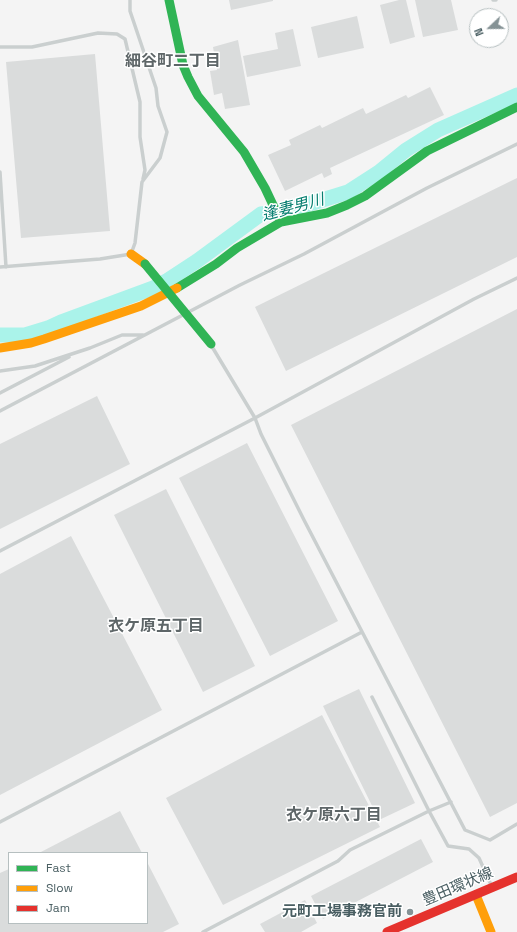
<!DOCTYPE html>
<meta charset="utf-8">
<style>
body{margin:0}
#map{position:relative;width:517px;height:932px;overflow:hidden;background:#f4f4f4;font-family:"Space Grotesk",sans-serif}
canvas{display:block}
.legend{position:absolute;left:8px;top:852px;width:140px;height:72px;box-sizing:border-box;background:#fff;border:1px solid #b6bfc0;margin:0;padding:5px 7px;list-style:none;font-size:12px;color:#495e62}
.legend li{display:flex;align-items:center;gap:8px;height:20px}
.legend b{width:20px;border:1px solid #b6bfc0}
.north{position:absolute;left:469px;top:8px;width:40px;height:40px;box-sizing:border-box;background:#fff;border:1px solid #b6bfc0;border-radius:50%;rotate:248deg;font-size:11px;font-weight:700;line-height:16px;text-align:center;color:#495e62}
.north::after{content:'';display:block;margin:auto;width:14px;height:18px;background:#859295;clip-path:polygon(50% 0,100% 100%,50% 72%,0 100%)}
</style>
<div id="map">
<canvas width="517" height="932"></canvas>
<ul class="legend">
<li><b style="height:5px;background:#30b455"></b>Fast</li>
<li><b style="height:5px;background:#ff9f0a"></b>Slow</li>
<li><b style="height:5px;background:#e5322d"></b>Jam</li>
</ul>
<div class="north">N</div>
</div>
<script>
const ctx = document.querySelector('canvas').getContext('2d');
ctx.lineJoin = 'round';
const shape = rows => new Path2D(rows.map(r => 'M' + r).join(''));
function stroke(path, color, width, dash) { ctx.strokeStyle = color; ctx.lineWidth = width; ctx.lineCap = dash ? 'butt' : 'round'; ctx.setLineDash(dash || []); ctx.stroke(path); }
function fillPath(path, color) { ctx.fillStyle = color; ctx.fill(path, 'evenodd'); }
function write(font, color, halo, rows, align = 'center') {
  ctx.font = font + ' "Space Grotesk","Noto Sans JP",sans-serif'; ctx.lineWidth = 3; ctx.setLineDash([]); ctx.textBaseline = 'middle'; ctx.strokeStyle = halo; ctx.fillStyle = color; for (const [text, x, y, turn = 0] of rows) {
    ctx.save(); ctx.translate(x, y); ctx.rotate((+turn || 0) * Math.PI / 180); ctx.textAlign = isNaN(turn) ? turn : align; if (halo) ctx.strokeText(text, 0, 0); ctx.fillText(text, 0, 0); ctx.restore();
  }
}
stroke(shape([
 [0,335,25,335,48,328,61,322,153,288,168,280,197,261,261,214,290,210,348,192,379,172,406,150,438,130,517,95]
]), '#aaf3ea', 15);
fillPath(shape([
 [229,0,273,0,273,1,231,10],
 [399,0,406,0,415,37,390,44,380,5],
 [415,0,451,0,458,30,423,37],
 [357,16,364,48,318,58,311,27],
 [293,29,301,66,247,77,243,56,278,49,275,33],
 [238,40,250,105,225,109,222,93,214,95,210,71,217,70,213,47],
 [95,54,110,231,21,238,6,62],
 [430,87,444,115,330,168,332,174,324,178,322,173,285,191,268,155,291,145,289,140,320,125,322,128,363,108,366,114,406,95,408,98],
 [517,178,517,257,286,371,255,307],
 [517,309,517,803,490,817,291,425],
 [97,396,130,464,0,529,0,444],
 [247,443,338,621,270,656,179,478],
 [166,489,255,666,203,692,114,515],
 [71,536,162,710,0,795,0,574],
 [359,689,415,803,379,820,323,706],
 [322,715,380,827,223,905,166,798],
 [120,811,142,853,39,853],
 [421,839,433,862,323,919,311,896],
 [147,862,179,924,163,932,0,932,0,873,9,869,9,923,147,923],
 [305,900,317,923,301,932,265,932,260,924]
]), '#dadcdc');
stroke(shape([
 [493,0,496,0],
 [0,47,32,47,98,33,117,34,125,39,140,102,140,137,145,170,143,179],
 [0,172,6,267],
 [0,267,100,259,131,254,135,243,142,182,160,158,167,132,158,106,156,88,130,11,130,0],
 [211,345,255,418,261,434,304,520,465,830,490,840,517,824],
 [0,371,35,366,90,348,122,335,143,335],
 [0,393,69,357],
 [0,411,240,285,304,254,427,188,517,144],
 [0,551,255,418,474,299,517,278],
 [372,697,429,811,448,846,469,849,479,858,492,887],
 [0,822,362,632],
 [203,932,338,861,350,850,429,811,451,802]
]), '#cacfcf', 3.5);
stroke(shape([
 [169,0,183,65,188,77,198,96,244,152,265,188,281,222],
 [177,288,216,264,237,248,281,222,327,213,347,205,365,196,427,151,517,107]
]), '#30b455', 9);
stroke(shape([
 [131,254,145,264],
 [0,348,31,343,44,339,141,306,177,288],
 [476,895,491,932]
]), '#ff9f0a', 9);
stroke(shape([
 [387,932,517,877]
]), '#e5322d', 9);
stroke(shape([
 [145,264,211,344]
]), '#30b455', 9);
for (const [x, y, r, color] of [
 [410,912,4,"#859295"]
]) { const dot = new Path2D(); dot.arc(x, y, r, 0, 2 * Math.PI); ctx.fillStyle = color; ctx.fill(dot); stroke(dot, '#fff', 1.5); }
write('15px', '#495e62', '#fff', [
 ["豊田環状線",458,887,-23]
]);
write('bold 15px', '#495e62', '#fff', [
 ["元町工場事務官前",402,912]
], 'right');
write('bold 16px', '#5e6668', '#fff', [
 ["細谷町二丁目",173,62],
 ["衣ケ原五丁目",156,627],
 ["衣ケ原六丁目",334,816]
]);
write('italic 16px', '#087f70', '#fff', [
 ["逢妻男川",293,208,-15]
]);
</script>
